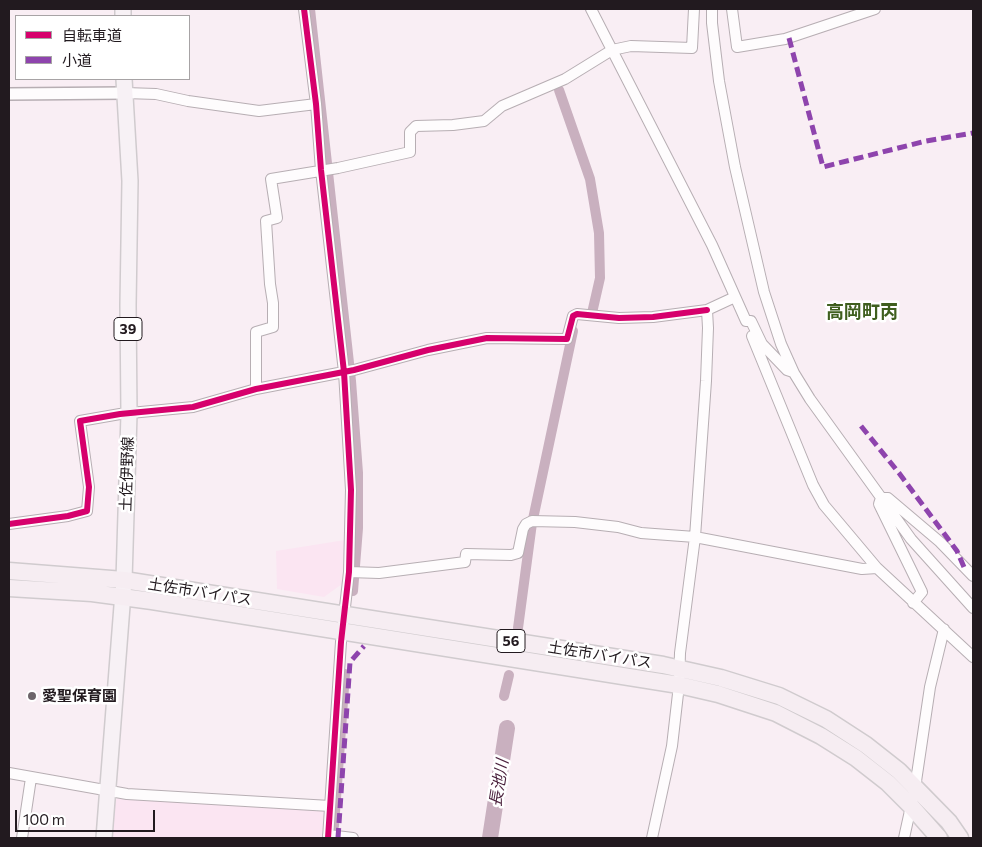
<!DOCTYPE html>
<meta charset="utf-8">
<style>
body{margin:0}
#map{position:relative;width:982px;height:847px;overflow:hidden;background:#f9eef4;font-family:Commissioner,"Noto Sans JP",sans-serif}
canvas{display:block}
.frame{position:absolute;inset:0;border:10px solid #221a1f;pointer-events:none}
.legend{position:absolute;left:15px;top:15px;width:175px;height:65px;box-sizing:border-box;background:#fff;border:1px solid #a7a3a5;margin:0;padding:6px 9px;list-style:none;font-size:15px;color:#221a1f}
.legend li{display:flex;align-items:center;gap:10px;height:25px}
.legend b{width:25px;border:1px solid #a7a3a5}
.scale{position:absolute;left:15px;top:810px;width:140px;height:22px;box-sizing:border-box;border:2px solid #221a1f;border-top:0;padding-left:6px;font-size:15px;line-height:18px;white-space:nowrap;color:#221a1f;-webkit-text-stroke:4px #fff;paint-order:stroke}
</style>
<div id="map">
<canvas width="982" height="847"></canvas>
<div class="frame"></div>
<ul class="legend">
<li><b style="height:6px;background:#d6006c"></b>自転車道</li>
<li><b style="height:6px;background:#8e44ad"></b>小道</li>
</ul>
<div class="scale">100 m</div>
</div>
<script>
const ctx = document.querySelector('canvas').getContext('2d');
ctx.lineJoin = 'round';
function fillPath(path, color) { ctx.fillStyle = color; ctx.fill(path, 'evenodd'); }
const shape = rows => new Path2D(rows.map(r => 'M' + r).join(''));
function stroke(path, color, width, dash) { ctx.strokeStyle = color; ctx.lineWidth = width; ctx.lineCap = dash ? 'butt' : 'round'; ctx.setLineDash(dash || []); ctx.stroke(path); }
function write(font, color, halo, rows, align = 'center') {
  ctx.font = font + ' Commissioner,"Noto Sans JP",sans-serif'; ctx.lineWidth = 5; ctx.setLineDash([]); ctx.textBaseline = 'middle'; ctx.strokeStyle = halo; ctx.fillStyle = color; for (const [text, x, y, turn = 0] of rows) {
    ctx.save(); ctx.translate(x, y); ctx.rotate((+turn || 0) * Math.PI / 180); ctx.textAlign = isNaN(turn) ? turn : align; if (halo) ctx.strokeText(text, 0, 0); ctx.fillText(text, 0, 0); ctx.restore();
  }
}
fillPath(shape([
 [345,540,342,584,324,597,277,589,276,551],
 [119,798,322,808,324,811,322,838,112,838,115,800]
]), '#fbe5f2');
stroke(shape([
 [310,9,351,381,358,473,358,528,353,591],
 [559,90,590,179,599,233,600,278,592,313],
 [533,519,573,331],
 [518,628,532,523],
 [504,696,509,675],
 [334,826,345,674]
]), '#c9b0bf', 10);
stroke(shape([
 [490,838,507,728]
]), '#c9b0bf', 16);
const minor = shape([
 [304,9,316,104,321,170,344,372,351,490,349,572,341,642,328,838],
 [591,9,712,245,746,321,751,321,762,344,787,370,793,372],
 [712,9,712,23,719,81,735,167,764,292,781,344,794,373,810,399,911,539,973,608],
 [732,9,737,47,785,39,875,9],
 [125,93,156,94,188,101,259,111,316,104],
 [752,336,813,485,824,505,877,568,973,657],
 [256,389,256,332,273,327,273,303,270,284,266,221,277,218,271,179,338,168,410,152,410,132,416,126,453,125,484,121,502,106,565,79,612,50,631,46,692,48,694,9],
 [9,524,68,516,87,511,89,487,80,421,120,414,193,407,256,389,354,370,428,350,487,338,567,339,573,316,577,314,619,318,653,317,707,310],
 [349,572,379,573,465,562,466,554,511,555,518,553,523,529,526,524,532,521,575,522,618,527,641,533,695,537,862,569,877,568],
 [913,603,922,592,879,504,881,498,888,498,940,542,973,576],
 [9,773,127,794,330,806],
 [328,835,353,838],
 [22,838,31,778],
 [652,838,672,746,679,685,680,653,695,537,706,381,708,328,707,310,735,297],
 [904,838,915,788,930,687,944,629]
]);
const tertiary = shape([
 [9,94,125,93]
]);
const primary = shape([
 [123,9,123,16],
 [104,838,124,580,129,414,128,305,130,181,124,79]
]);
const trunk = shape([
 [9,571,124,580,663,665,721,678,779,696,826,719,866,745,899,771,949,822,960,838],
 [9,588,92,593,152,601,679,685,718,694,776,713,821,736,856,758,888,783,910,805,939,838]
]);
stroke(minor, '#b7aeb3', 12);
stroke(tertiary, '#b7aeb3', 14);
stroke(primary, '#d0cbce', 18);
stroke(trunk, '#d0cbce', 19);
stroke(minor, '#fefcfd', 10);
stroke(tertiary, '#fefcfd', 11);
stroke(primary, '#f7f1f5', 15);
stroke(trunk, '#f6edf2', 16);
stroke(shape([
 [789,38,823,167,926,141,973,133],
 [861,426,899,473,957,551,964,567],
 [338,838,350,662,364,646]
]), '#8e44ad', 5, [10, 5]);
stroke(shape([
 [304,9,316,104,321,170,344,372,351,490,349,572,341,642,328,838],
 [9,524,68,516,87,511,89,487,80,421,120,414,193,407,256,389,354,370,428,350,487,338,567,339,573,316,577,314,619,318,653,317,707,310]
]), '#d6006c', 6);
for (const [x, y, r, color] of [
 [32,696,5,"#6d646a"]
]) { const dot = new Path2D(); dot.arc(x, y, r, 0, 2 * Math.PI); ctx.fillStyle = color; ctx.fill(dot); stroke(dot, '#fff', 2); }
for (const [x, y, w] of [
 [128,329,28],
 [511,641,28]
]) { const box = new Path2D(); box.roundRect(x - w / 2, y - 11.5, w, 23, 4); ctx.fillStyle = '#fff'; ctx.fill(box); stroke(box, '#221a1f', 1); }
write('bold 14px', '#221a1f', null, [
 ["39",128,329],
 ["56",511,641]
]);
write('15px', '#221a1f', '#fff', [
 ["土佐伊野線",127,474,-88],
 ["土佐市バイパス",200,592,9],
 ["土佐市バイパス",600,655,9]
]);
write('bold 15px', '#221a1f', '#fff', [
 ["愛聖保育園",42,696]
], 'left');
write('italic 16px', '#491f3b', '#fff', [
 ["長池川",499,783,-81]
]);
write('bold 18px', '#3f5f1e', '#fff', [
 ["高岡町丙",862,312]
]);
</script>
